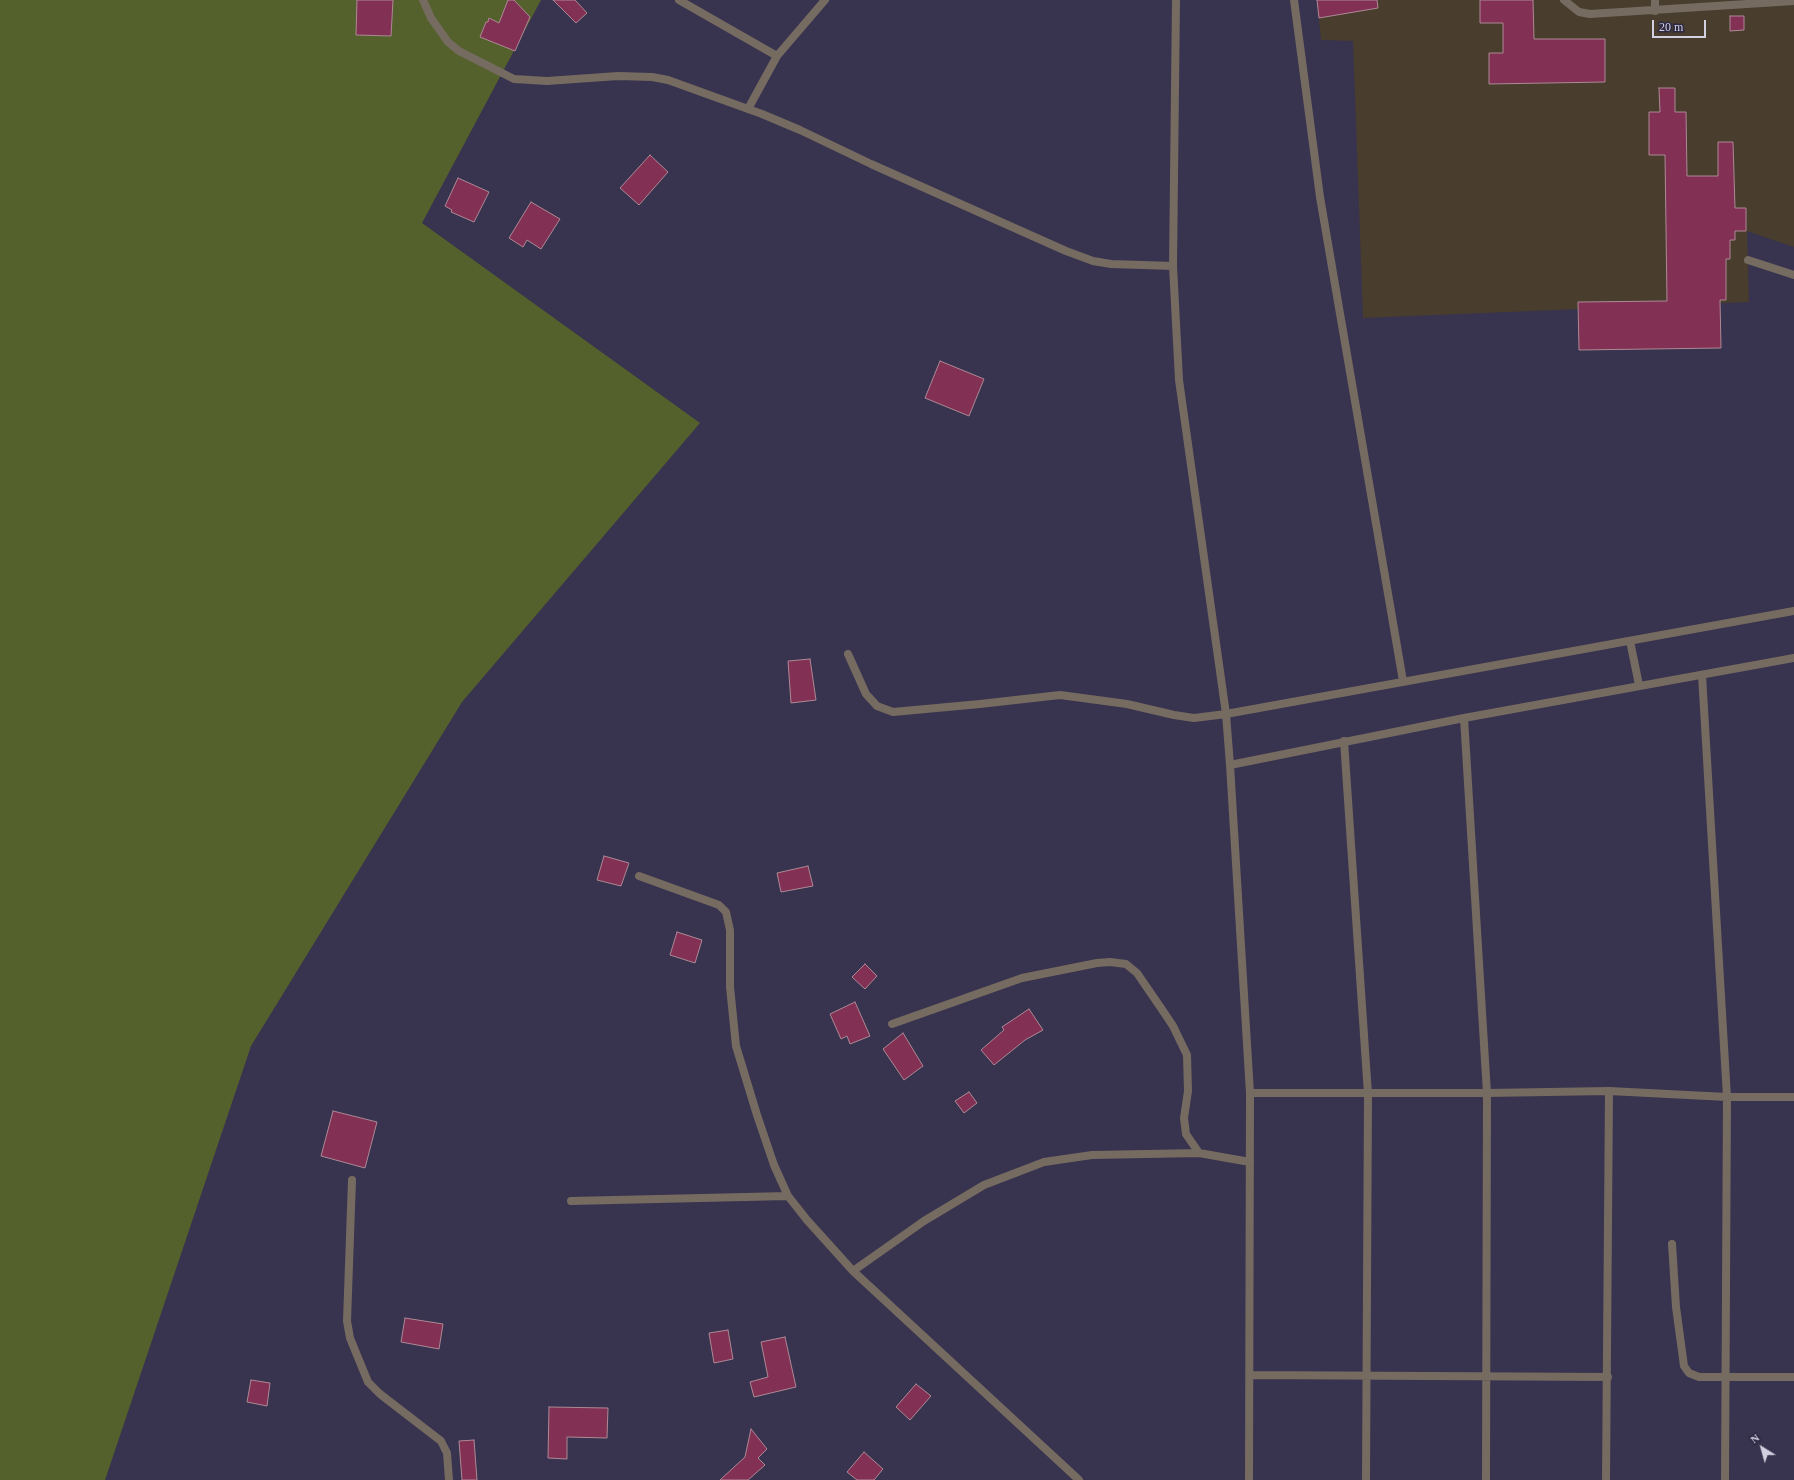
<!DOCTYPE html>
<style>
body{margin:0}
#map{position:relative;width:1794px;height:1480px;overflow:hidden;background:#38334e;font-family:"Times New Roman",serif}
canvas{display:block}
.north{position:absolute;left:1742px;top:1428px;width:40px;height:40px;-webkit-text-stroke:3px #2e2943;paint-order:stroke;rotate:323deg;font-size:11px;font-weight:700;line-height:16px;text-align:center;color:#d2d0e1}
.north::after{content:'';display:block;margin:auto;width:14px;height:18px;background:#d2d0e1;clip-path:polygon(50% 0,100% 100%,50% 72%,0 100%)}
.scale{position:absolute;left:1652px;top:20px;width:54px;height:18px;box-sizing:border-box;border:2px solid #d2d0e1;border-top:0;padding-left:5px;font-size:12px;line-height:14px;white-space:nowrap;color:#d2d0e1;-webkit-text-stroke:3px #2e2943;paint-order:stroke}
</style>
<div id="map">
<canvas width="1794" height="1480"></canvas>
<div class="north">N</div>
<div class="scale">20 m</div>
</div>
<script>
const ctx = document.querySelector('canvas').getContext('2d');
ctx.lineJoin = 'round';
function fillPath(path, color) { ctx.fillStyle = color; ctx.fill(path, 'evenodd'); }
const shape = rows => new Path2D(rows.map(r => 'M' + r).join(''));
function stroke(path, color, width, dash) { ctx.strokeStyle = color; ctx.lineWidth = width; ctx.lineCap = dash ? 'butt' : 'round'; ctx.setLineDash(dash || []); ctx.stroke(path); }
fillPath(shape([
 [1317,0,1794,0,1794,247,1747,231,1749,302,1363,318,1353,41,1321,40]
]), '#493d2e');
fillPath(shape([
 [0,0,541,0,422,223,700,423,462,702,251,1046,105,1480,0,1480]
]), '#55612c');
const building = shape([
 [357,0,393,0,391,36,356,35,357,0],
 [508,0,514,0,530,17,515,51,480,37,486,22,488,22,489,18,499,23,508,0],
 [553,0,575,0,587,13,576,23,553,0],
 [1317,0,1377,0,1378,8,1319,18,1317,0],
 [1480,0,1533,0,1534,39,1605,39,1605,82,1489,84,1489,53,1503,53,1503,23,1480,23,1480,0],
 [1730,16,1744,16,1744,30,1730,31,1730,16],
 [1659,88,1675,88,1675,112,1686,112,1687,176,1718,176,1718,142,1733,142,1735,208,1746,208,1746,231,1735,231,1735,240,1730,240,1730,259,1726,259,1726,300,1720,300,1721,348,1579,350,1578,302,1667,301,1665,155,1649,155,1649,112,1660,112,1659,88],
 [650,155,668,172,639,205,620,188,650,155],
 [458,178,489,192,474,222,451,212,452,210,445,206,458,178],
 [531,202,560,219,541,249,527,240,523,247,509,238,531,202],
 [940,361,984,379,969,416,925,398,940,361],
 [810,659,816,700,791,703,788,661,810,659],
 [604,856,629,863,621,886,597,880,604,856],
 [808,866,813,886,781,892,777,873,808,866],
 [677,932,702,940,695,963,670,955,677,932],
 [865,964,877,976,865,989,852,977,865,964],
 [855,1002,870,1036,850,1044,847,1036,841,1039,830,1014,855,1002],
 [1029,1009,1043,1030,1025,1040,994,1065,981,1050,1004,1030,1002,1027,1029,1009],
 [903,1033,923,1066,904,1080,883,1049,903,1033],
 [969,1092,977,1103,964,1113,955,1101,969,1092],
 [333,1111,377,1122,365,1168,321,1156,333,1111],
 [405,1318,443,1324,439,1349,401,1342,405,1318],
 [728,1330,733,1359,714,1363,709,1333,728,1330],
 [785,1337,796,1387,754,1397,750,1382,768,1377,761,1342,785,1337],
 [251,1380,270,1383,267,1406,247,1402,251,1380],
 [916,1384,931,1396,910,1420,896,1407,916,1384],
 [549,1407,608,1408,607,1438,567,1437,567,1459,548,1458,549,1407],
 [751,1429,767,1449,758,1458,765,1465,748,1480,720,1480,745,1457,751,1429],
 [474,1440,477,1480,462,1480,459,1441,474,1440],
 [864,1452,883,1469,874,1480,857,1480,847,1472,864,1452]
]);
fillPath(building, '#823155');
stroke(building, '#ad8995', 1);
stroke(shape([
 [1564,0,1579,12,1590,14,1794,1],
 [1655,0,1655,11],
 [1748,260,1794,275],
 [1672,1244,1676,1307,1684,1366,1689,1373,1699,1377,1725,1377]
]), '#766b61', 8);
stroke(shape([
 [423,0,431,18,448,42,459,51,514,79,547,81,618,76,652,77,668,80,762,114,800,130,871,164,1066,251,1093,261,1111,264,1173,266],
 [679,0,777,56,825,0],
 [1176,0,1173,266,1179,380,1226,714,1230,765,1250,1093,1249,1480],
 [1294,0,1320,197,1403,681],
 [748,109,777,56],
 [1630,641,1639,685],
 [848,654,866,694,877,706,893,712,980,704,1060,695,1127,704,1174,715,1194,718,1226,714,1794,611],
 [1702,675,1727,1097,1725,1480],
 [1464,718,1487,1093,1486,1480],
 [1344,741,1368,1094,1366,1480],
 [1230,765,1464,718,1794,658],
 [639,876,719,905,726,912,730,930,730,987,736,1046,757,1115,774,1165,788,1196,807,1220,853,1271,1079,1480],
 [892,1024,1022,978,1097,963,1110,962,1126,964,1137,973,1163,1011,1173,1026,1187,1055,1188,1091,1184,1118,1186,1134,1199,1153,1250,1162],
 [1250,1093,1487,1093,1609,1091,1727,1097,1794,1097],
 [352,1180,347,1321,350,1338,368,1382,380,1394,441,1441,447,1453,449,1480],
 [571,1201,788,1196],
 [853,1271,924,1221,984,1185,1044,1162,1092,1155,1199,1153],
 [1250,1375,1608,1377],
 [1725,1377,1794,1377],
 [1606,1480,1609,1091]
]), '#766b61', 8);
</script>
